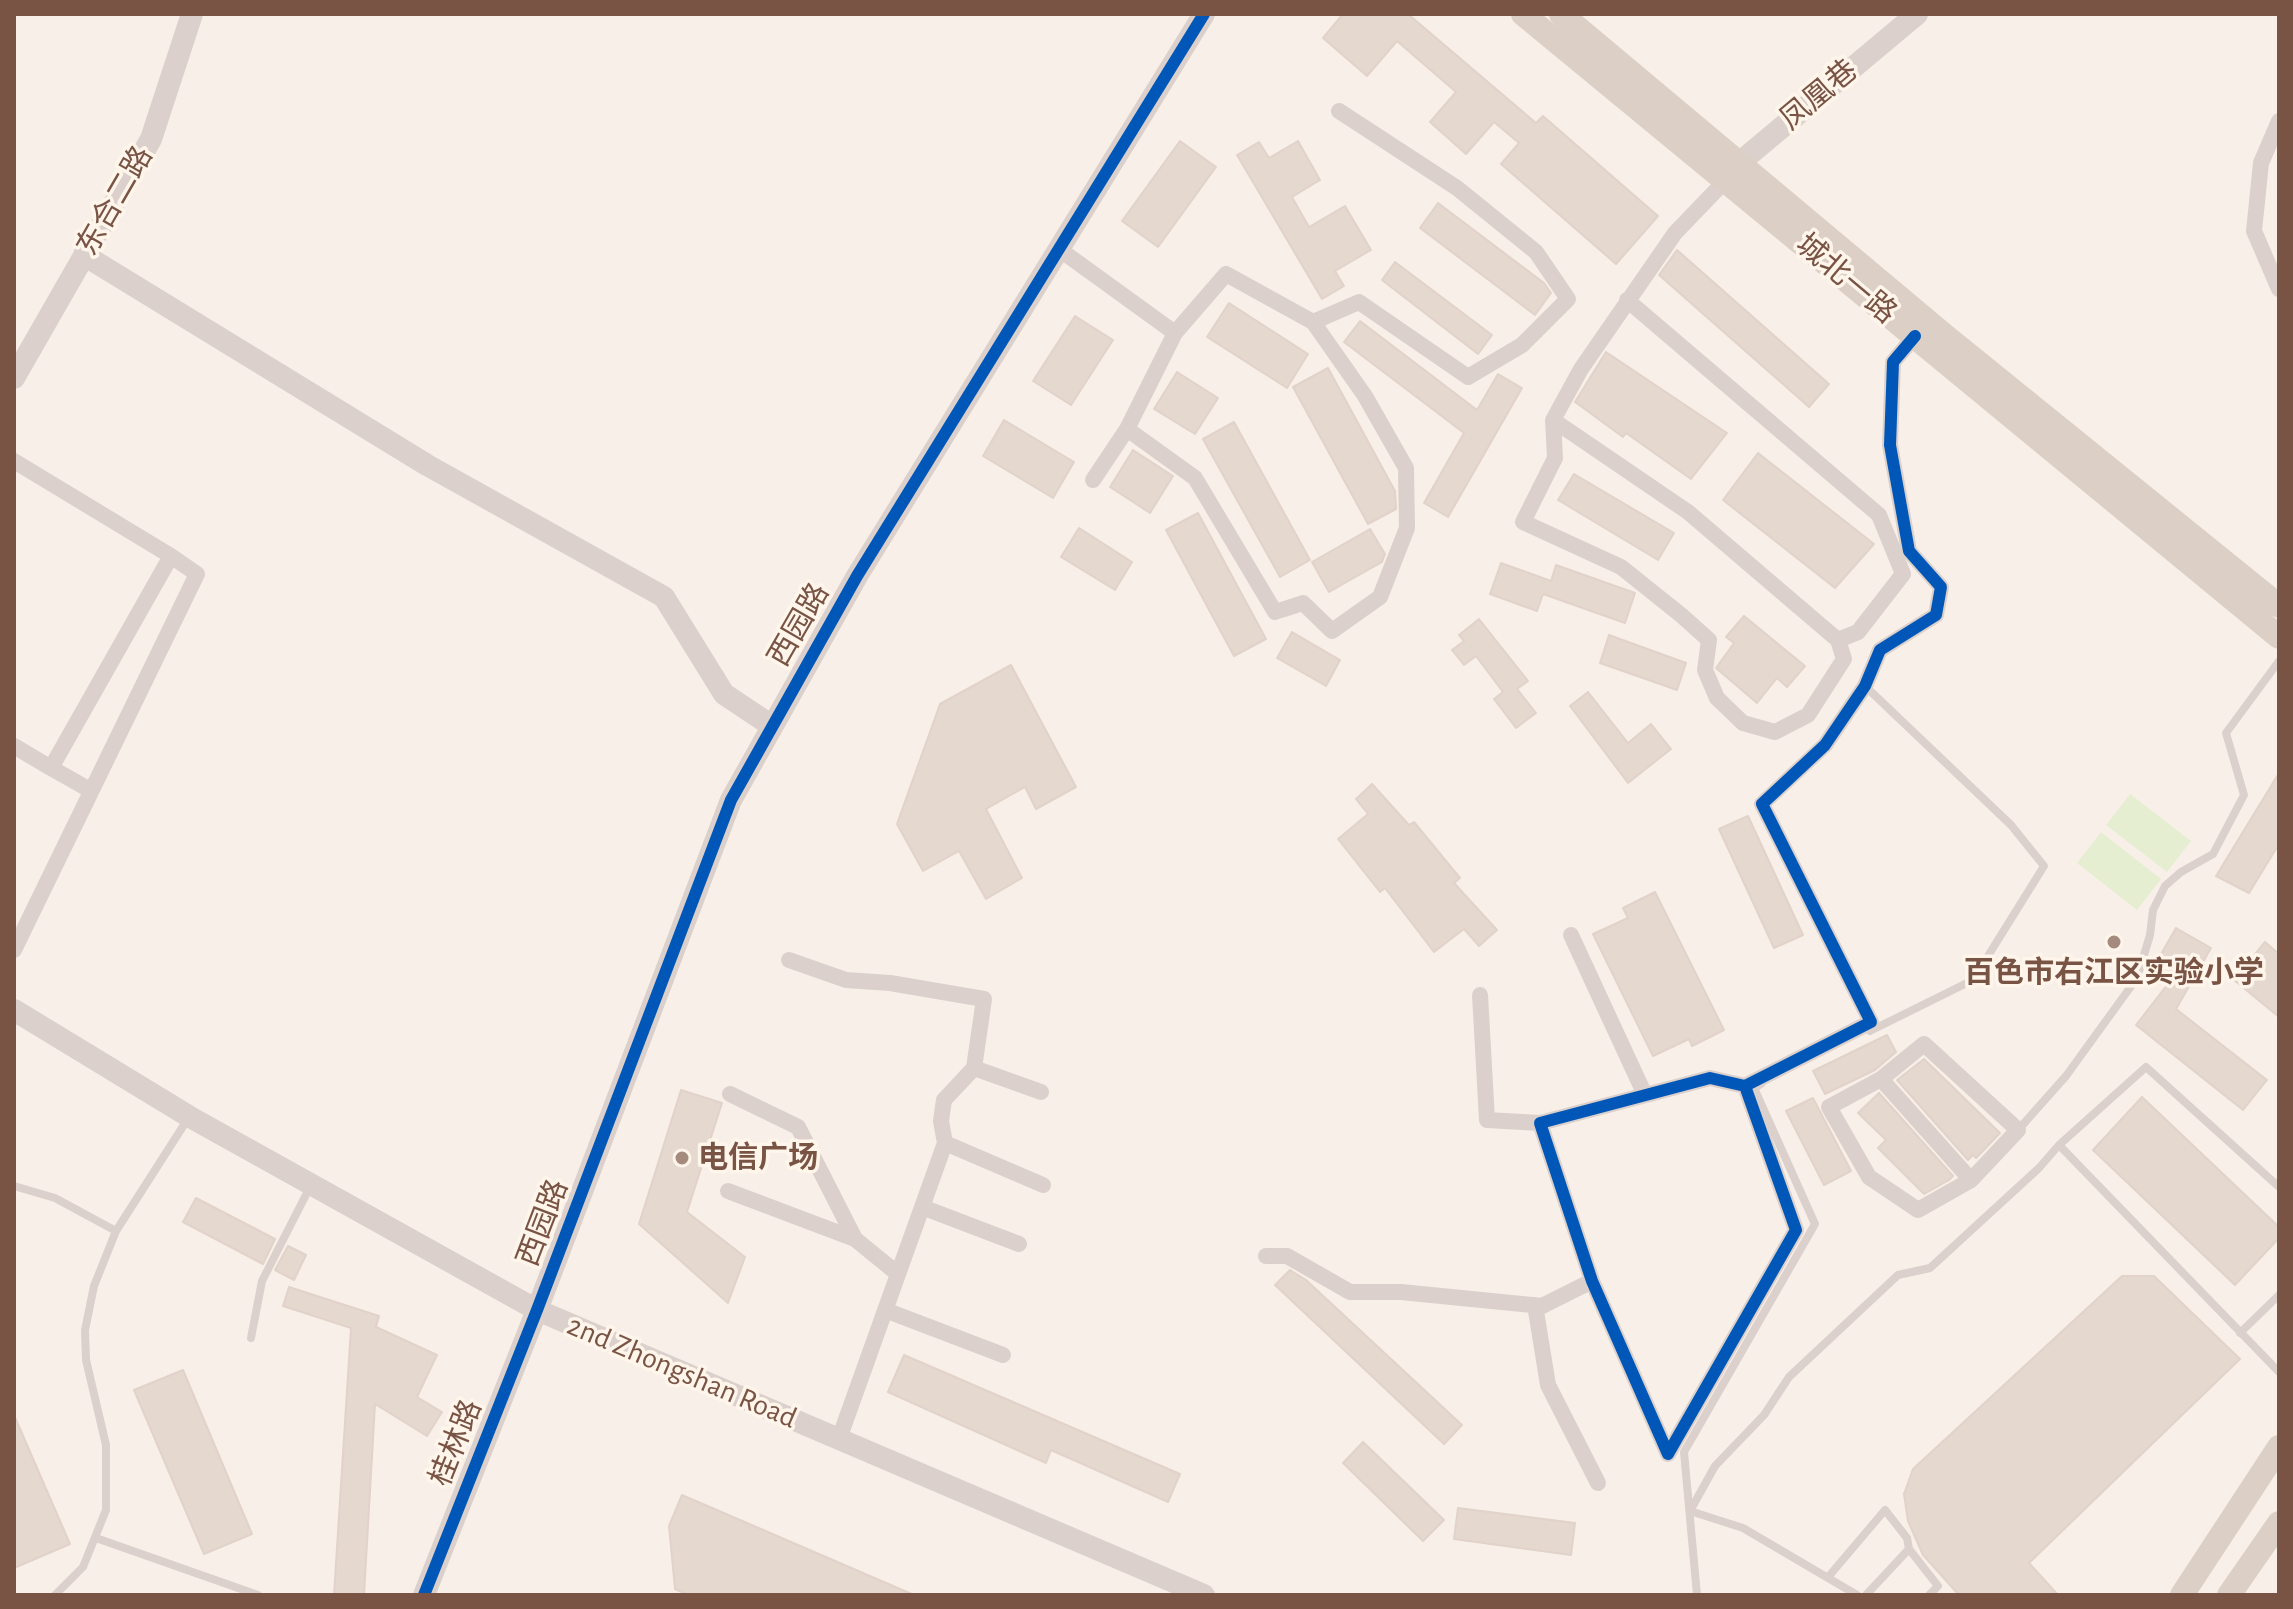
<!DOCTYPE html>
<meta charset="utf-8">
<style>
body{margin:0}
#map{position:relative;width:2293px;height:1609px;overflow:hidden;background:#f8f0e8;font-family:"Alegreya Sans",sans-serif}
canvas{display:block}
.frame{position:absolute;inset:0;border:16px solid #795445;pointer-events:none}
</style>
<div id="map">
<canvas width="2293" height="1609"></canvas>
<div class="frame"></div>
</div>
<script>
const ctx = document.querySelector('canvas').getContext('2d');
ctx.lineJoin = 'round';
function fillPath(path, color) { ctx.fillStyle = color; ctx.fill(path, 'evenodd'); }
const shape = rows => new Path2D(rows.map(r => 'M' + r).join(''));
function stroke(path, color, width, dash) { ctx.strokeStyle = color; ctx.lineWidth = width; ctx.lineCap = dash ? 'butt' : 'round'; ctx.setLineDash(dash || []); ctx.stroke(path); }
function write(font, color, halo, rows, align = 'center') {
  ctx.font = font + ' "Alegreya Sans","Noto Sans SC",sans-serif'; ctx.lineWidth = 7; ctx.setLineDash([]); ctx.textBaseline = 'middle'; ctx.strokeStyle = halo; ctx.fillStyle = color; for (const [text, x, y, turn = 0] of rows) {
    ctx.save(); ctx.translate(x, y); ctx.rotate((+turn || 0) * Math.PI / 180); ctx.textAlign = isNaN(turn) ? turn : align; if (halo) ctx.strokeText(text, 0, 0); ctx.fillText(text, 0, 0); ctx.restore();
  }
}
fillPath(shape([
 [2130,794,2191,841,2167,872,2106,825],
 [2101,832,2161,879,2137,910,2077,863]
]), '#e5eed1');
const building = shape([
 [1343,14,1408,14,1536,123,1543,116,1658,216,1616,264,1501,164,1519,143,1494,122,1466,154,1430,122,1456,92,1397,41,1367,76,1323,38,1343,14],
 [1180,141,1216,167,1158,247,1122,221,1180,141],
 [1298,141,1320,180,1292,197,1309,227,1345,206,1371,250,1335,271,1344,286,1322,299,1237,155,1259,142,1269,158,1298,141],
 [1438,203,1544,283,1551,293,1535,315,1420,228,1438,203],
 [1677,250,1829,384,1809,407,1659,275,1677,250],
 [1395,262,1492,335,1478,354,1382,280,1395,262],
 [1229,303,1308,354,1287,388,1207,337,1229,303],
 [1075,316,1113,340,1071,405,1033,381,1075,316],
 [1360,321,1477,410,1498,374,1522,388,1448,517,1424,503,1464,433,1344,342,1360,321],
 [1606,352,1727,433,1691,479,1626,433,1623,437,1575,402,1606,352],
 [1328,368,1395,491,1396,509,1368,524,1293,387,1328,368],
 [1177,372,1218,398,1195,434,1154,409,1177,372],
 [1004,420,1074,462,1053,498,983,456,1004,420],
 [1234,422,1310,560,1280,577,1203,439,1234,422],
 [1133,450,1173,476,1150,513,1110,487,1133,450],
 [1758,453,1874,544,1835,588,1723,500,1758,453],
 [1574,474,1674,533,1658,560,1558,500,1574,474],
 [1198,513,1266,639,1234,656,1166,530,1198,513],
 [1079,528,1132,562,1115,590,1061,557,1079,528],
 [1370,529,1385,554,1382,562,1329,592,1312,562,1370,529],
 [1501,563,1551,581,1556,565,1635,593,1625,623,1543,594,1537,611,1490,594,1501,563],
 [1744,616,1805,666,1787,687,1777,678,1757,703,1716,668,1734,643,1726,637,1744,616],
 [1479,619,1528,681,1517,689,1536,713,1516,728,1494,699,1503,692,1476,656,1464,665,1452,650,1464,641,1459,635,1479,619],
 [1292,632,1340,660,1326,686,1277,658,1292,632],
 [1609,635,1686,663,1677,690,1600,663,1609,635],
 [1011,665,1076,787,1036,809,1025,787,986,809,1022,878,986,899,959,851,923,871,897,824,940,704,1011,665],
 [1588,692,1628,743,1651,724,1671,749,1628,783,1570,706,1588,692],
 [2279,773,2279,844,2249,893,2216,876,2279,773],
 [1372,784,1409,825,1414,822,1460,878,1454,883,1497,930,1479,946,1464,929,1434,952,1385,888,1380,892,1338,839,1368,814,1356,799,1372,784],
 [1748,816,1803,935,1774,948,1719,829,1748,816],
 [1655,892,1724,1030,1692,1046,1689,1039,1653,1056,1593,934,1628,918,1623,908,1655,892],
 [2176,928,2211,948,2176,1009,2267,1080,2243,1110,2136,1025,2167,985,2149,975,2176,928],
 [2265,942,2279,954,2279,1017,2234,980,2265,942],
 [1887,1035,1896,1052,1875,1070,1825,1094,1813,1071,1887,1035],
 [1924,1059,2000,1133,1976,1158,1973,1155,1968,1160,1897,1080,1924,1059],
 [681,1090,722,1103,687,1212,745,1257,728,1303,639,1224,681,1090],
 [1879,1093,1953,1176,1949,1180,1924,1194,1878,1148,1886,1140,1858,1113,1879,1093],
 [2142,1097,2279,1227,2279,1238,2235,1285,2093,1150,2142,1097],
 [1813,1098,1851,1171,1824,1185,1786,1111,1813,1098],
 [196,1198,275,1239,263,1264,183,1222,196,1198],
 [288,1246,306,1255,294,1280,275,1270,288,1246],
 [1290,1270,1306,1280,1462,1425,1444,1444,1275,1285,1290,1270],
 [2122,1276,2154,1276,2240,1359,2029,1563,2058,1595,1959,1595,1923,1555,1908,1521,1904,1494,1913,1469,2122,1276],
 [289,1287,379,1316,376,1327,437,1355,417,1397,442,1412,427,1436,375,1404,364,1595,334,1595,351,1328,283,1306,289,1287],
 [904,1355,1180,1474,1168,1502,1051,1450,1046,1463,888,1392,904,1355],
 [183,1370,252,1534,204,1554,134,1390,183,1370],
 [14,1415,70,1544,14,1568,14,1415],
 [1363,1442,1444,1520,1423,1541,1343,1463,1363,1442],
 [682,1495,914,1595,688,1595,675,1589,669,1526,682,1495],
 [1458,1508,1575,1523,1571,1555,1454,1539,1458,1508]
]);
fillPath(building, '#e5d8cf');
stroke(building, '#e1d2ca', 2);
stroke(shape([
 [1865,686,2011,825,2044,866,1973,980,1870,1031],
 [2018,1130,2066,1076,2137,978,2150,935,2153,910,2165,886,2181,872,2213,854,2244,795,2226,733,2279,661],
 [2059,1145,2146,1067,2279,1187],
 [14,1186,55,1198,116,1231],
 [2240,1333,2279,1295],
 [251,1338,262,1281,311,1185],
 [96,1538,258,1595],
 [1829,1576,1885,1510,1907,1538,1909,1549,1938,1586,1929,1595],
 [55,1595,83,1567,106,1510,106,1445,86,1360,85,1330,94,1286,116,1231,189,1117],
 [1697,1595,1684,1452,1815,1224,1754,1088,1761,1084],
 [1857,1595,1743,1528,1690,1511,1715,1466,1764,1415,1789,1377,1898,1275,1930,1268,2039,1168,2059,1145,2279,1372],
 [1866,1595,1909,1549]
]), '#dbd0cb', 8);
stroke(shape([
 [2279,121,2261,163,2254,231,2279,289],
 [1726,180,1675,233,1581,369,1553,420,1688,512,1839,641],
 [1059,249,1175,333,1127,429,1195,478,1275,612,1303,603,1332,631,1380,597,1407,528,1406,468,1365,396,1313,322,1226,274,1175,333],
 [1313,322,1359,302,1468,377,1522,345,1568,299,1536,252,1457,188,1339,111],
 [1553,420,1555,458,1523,522,1621,567,1681,615,1709,640,1705,670,1717,698,1743,723,1775,732,1808,715,1844,659,1838,640,1858,632,1903,574,1879,515,1627,300],
 [14,461,171,556,51,768,14,746],
 [1093,480,1127,429],
 [51,768,90,790],
 [1571,935,1645,1095],
 [14,950,197,574,171,556],
 [789,960,846,980,890,983,984,999,974,1068,944,1100,941,1121,945,1143,839,1439],
 [1480,995,1487,1120,1540,1123],
 [1924,1044,2018,1130,1971,1180,1918,1210,1869,1177,1829,1107,1881,1079,1924,1044],
 [974,1068,1041,1092],
 [1881,1079,1971,1180],
 [1745,1086,1710,1078,1540,1123,1592,1281,1668,1454,1796,1230,1745,1086,1871,1022,1762,804,1825,745,1865,686,1880,650,1936,615,1941,587,1909,551,1890,445,1893,362,1915,336],
 [730,1094,798,1127,855,1239,898,1274],
 [945,1143,1043,1185],
 [728,1191,855,1239],
 [922,1207,1019,1244],
 [1266,1256,1287,1256,1350,1292,1401,1292,1542,1306,1592,1281],
 [1535,1305,1548,1385,1598,1483],
 [885,1310,1003,1355]
]), '#dbd0cb', 16);
stroke(shape([
 [1728,177,1738,164,1917,14],
 [84,255,427,465,664,597,724,694,772,726],
 [14,378,151,139,192,14],
 [14,1010,190,1117,537,1310,1204,1595],
 [424,1595,537,1310,731,800,857,576,1204,14]
]), '#dbd0cb', 22);
stroke(shape([
 [1523,14,2279,637],
 [1561,14,1944,335,2279,606],
 [2182,1595,2279,1447],
 [2229,1595,2279,1523]
]), '#dbcfc6', 24);
stroke(shape([
 [1745,1086,1710,1078,1540,1123,1592,1281,1668,1454,1796,1230,1745,1086,1871,1022,1762,804,1825,745,1865,686,1880,650,1936,615,1941,587,1909,551,1890,445,1893,362,1915,336],
 [424,1595,537,1310,731,800,857,576,1204,14]
]), '#0057b8', 12);
for (const [x, y, r, color] of [
 [2114,942,8,"#a58b7e"],
 [682,1158,8,"#a58b7e"]
]) { const dot = new Path2D(); dot.arc(x, y, r, 0, 2 * Math.PI); ctx.fillStyle = color; ctx.fill(dot); stroke(dot, '#fff5ea', 3); }
write('30px', '#795445', '#fff5ea', [
 ["凤凰巷",1819,95,-40],
 ["东合二路",115,201,-60],
 ["城北一路",1846,279,40],
 ["西园路",799,625,-60],
 ["西园路",543,1223,-69],
 ["2nd Zhongshan Road",682,1372,23],
 ["桂林路",456,1443,-68]
]);
write('bold 30px', '#795445', '#fff5ea', [
 ["百色市右江区实验小学",2114,973],
 ["电信广场",698,1158,"left"]
]);
</script>
